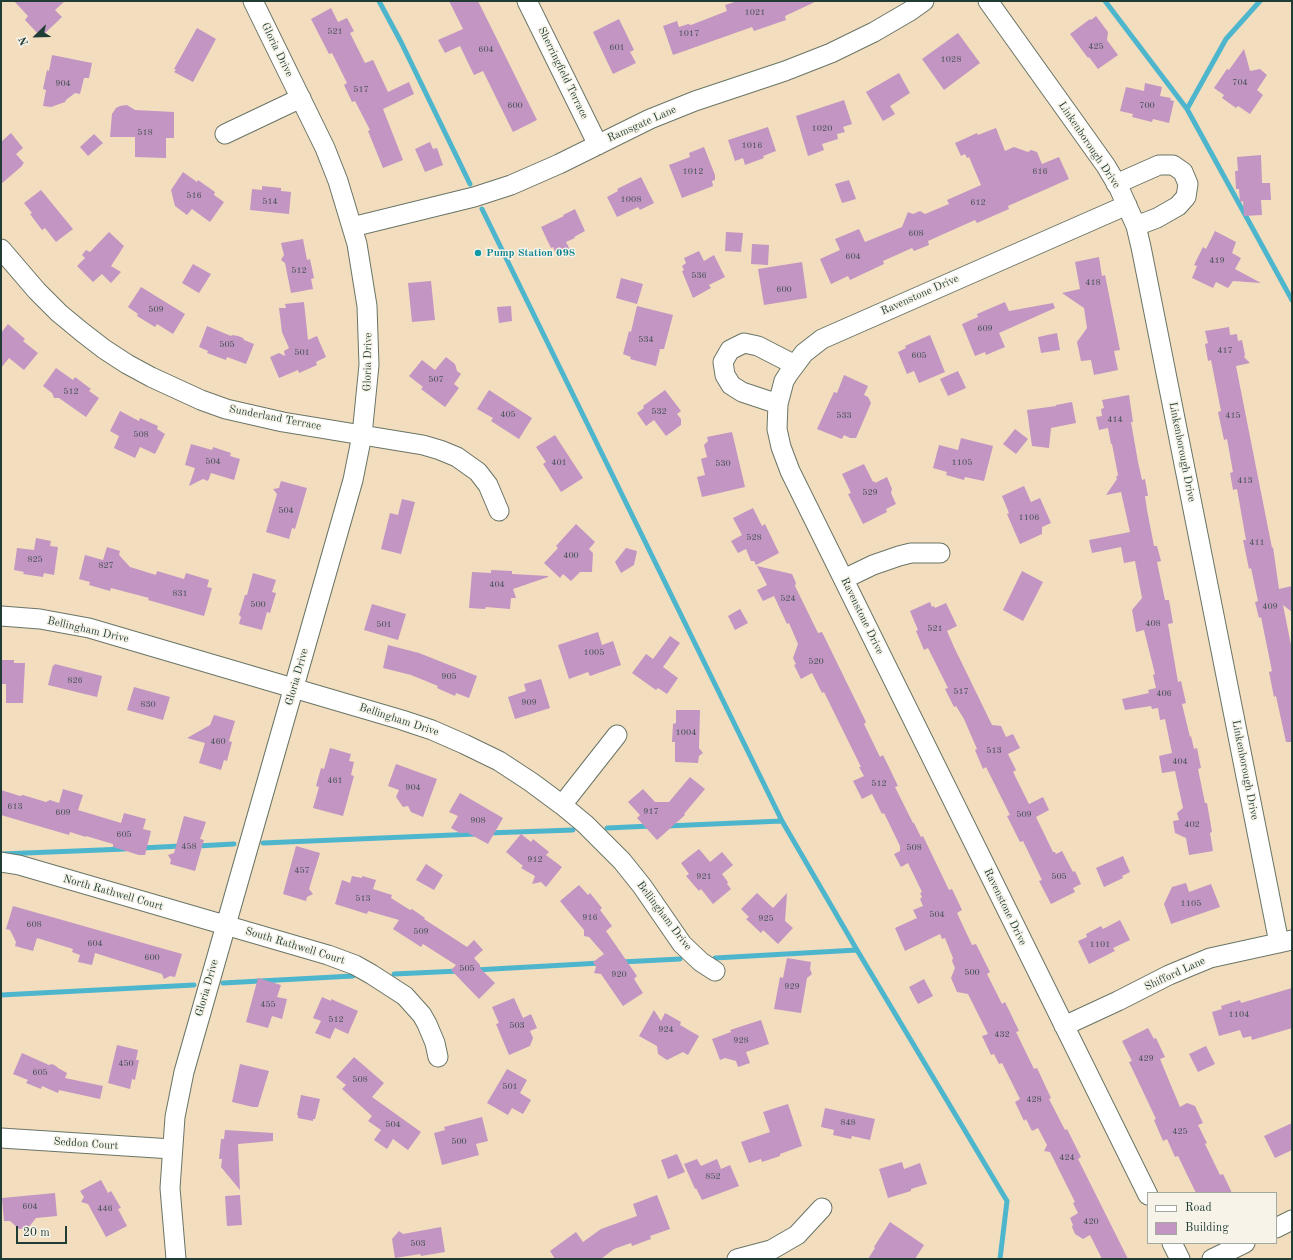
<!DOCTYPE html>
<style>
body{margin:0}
#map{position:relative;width:1293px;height:1260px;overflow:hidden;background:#f3ddbf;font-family:"Old Standard TT",serif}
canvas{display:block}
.frame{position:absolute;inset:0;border:2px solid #1f3d34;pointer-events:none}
.legend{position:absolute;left:1147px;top:1192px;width:130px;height:52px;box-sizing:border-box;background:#f7f3e8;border:1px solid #a1aaa0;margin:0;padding:5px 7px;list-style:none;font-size:12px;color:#1f3d34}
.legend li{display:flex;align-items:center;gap:8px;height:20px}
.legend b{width:20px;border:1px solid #a1aaa0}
.north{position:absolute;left:16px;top:16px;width:40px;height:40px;-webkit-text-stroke:3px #f7f3e8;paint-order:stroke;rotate:247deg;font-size:11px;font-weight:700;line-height:16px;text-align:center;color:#1f3d34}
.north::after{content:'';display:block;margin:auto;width:14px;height:18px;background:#1f3d34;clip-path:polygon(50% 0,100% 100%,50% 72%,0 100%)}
.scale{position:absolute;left:16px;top:1226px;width:51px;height:18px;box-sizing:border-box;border:2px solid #1f3d34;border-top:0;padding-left:5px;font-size:12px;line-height:14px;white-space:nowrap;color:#1f3d34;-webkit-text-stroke:3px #f7f3e8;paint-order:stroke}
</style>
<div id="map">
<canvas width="1293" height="1260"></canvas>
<div class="frame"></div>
<ul class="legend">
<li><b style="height:5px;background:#fff"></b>Road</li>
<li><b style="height:11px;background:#c295c2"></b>Building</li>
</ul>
<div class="north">N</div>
<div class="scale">20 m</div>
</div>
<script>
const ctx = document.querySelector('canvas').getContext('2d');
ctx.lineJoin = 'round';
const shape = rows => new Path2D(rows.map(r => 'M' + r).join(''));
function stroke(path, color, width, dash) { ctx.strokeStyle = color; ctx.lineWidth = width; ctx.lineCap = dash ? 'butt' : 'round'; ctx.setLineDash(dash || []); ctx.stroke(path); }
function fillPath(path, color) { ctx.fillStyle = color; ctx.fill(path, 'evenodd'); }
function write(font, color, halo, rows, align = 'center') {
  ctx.font = font + ' "Old Standard TT",serif'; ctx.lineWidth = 3; ctx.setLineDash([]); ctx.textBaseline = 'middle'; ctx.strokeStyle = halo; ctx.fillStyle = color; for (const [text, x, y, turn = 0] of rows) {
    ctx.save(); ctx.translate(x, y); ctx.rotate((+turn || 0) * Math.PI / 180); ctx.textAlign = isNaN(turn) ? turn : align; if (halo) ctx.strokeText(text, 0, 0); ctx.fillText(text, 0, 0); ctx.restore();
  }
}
stroke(shape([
 [379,1,401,42,470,184],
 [1105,1,1187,109,1292,300],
 [1187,109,1226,39,1260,1],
 [482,209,782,821,857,950,1007,1201,1000,1259],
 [667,826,782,821],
 [607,828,651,826],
 [488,833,573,830],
 [263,843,476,834],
 [197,846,234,844],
 [141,848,181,846],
 [1,854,125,849],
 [715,958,857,950],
 [621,962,680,959],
 [475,970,601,963],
 [394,974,459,971],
 [223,983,353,976],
 [1,995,194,985]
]), '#4eb6cc', 5);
fillPath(shape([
 [14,1,65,1,55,10,62,17,41,37,25,20,28,16],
 [449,1,478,1,537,120,513,132,483,71,474,75,460,46,445,53,438,40,463,29],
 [738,1,817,1,785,16,786,20,754,31,752,27,673,55,663,26,677,21,679,27,688,24,691,25,727,11,725,5],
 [331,8,338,22,347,18,354,31,350,33,365,63,373,60,388,92,409,82,414,94,383,109,403,160,383,168,368,131,370,130,355,101,352,102,344,85,347,83,332,53,329,54,311,19],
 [1096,16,1108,32,1107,40,1118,55,1098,69,1089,57,1088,58,1070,34,1090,19,1091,20],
 [619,19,634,50,630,52,636,63,613,74,593,32],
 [197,28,216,39,193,82,174,72,176,70,174,69],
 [958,33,980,63,944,90,922,59],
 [1244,49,1250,71,1260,69,1267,75,1257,90,1263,95,1250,114,1238,106,1236,108,1222,98,1224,95,1214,88,1227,69,1229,70],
 [52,55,92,63,89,78,84,78,80,94,75,93,66,100,65,102,51,107,43,106,46,90,43,89,47,70,49,71],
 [899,73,910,93,890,106,895,114,883,121,866,92],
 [1145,83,1162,87,1160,96,1171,98,1170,100,1174,101,1169,123,1153,119,1152,122,1132,117,1133,114,1120,111,1126,87,1144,91],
 [844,100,852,124,843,127,845,132,837,134,838,139,822,144,824,150,808,156,796,116],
 [127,105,135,110,174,112,174,138,166,138,166,158,135,157,135,137,110,137,112,114,116,108,120,106],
 [768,127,776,151,763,156,764,158,745,165,743,158,735,161,728,140],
 [996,128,1005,151,1014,147,1028,152,1031,150,1037,152,1042,164,1059,157,1069,179,1008,206,1009,209,977,223,975,220,928,241,929,245,914,251,912,248,883,261,884,264,850,280,848,276,831,284,820,259,840,250,835,239,859,229,865,242,902,227,908,212,913,214,920,211,925,214,949,204,947,200,981,185,969,157,967,158,965,154,961,156,955,143,977,133,978,135],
 [11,133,23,148,16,154,24,163,22,165,22,166,1,184,1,142],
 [94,134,103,143,88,156,80,147],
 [430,142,433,149,437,148,443,165,425,172,415,149],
 [704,147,715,175,715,180,712,181,713,186,682,198,669,165,690,157,689,153],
 [1261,155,1262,183,1270,183,1271,200,1261,200,1262,215,1244,216,1243,201,1240,202,1239,189,1236,189,1235,171,1238,171,1237,157],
 [183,172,197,182,198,180,215,192,214,195,224,202,210,222,192,209,187,215,175,206,171,190],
 [641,177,654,203,640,210,638,207,617,217,607,197,618,191,617,189],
 [849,180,856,199,842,203,835,184],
 [262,186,281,188,281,191,291,192,289,214,250,210,252,189,262,190],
 [41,190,73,229,56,242,45,228,42,230,30,214,32,213,24,203],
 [575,209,585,231,574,237,575,238,566,242,570,250,557,257,553,247,551,248,541,227,564,216,563,215],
 [1215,231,1236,242,1232,253,1241,258,1235,269,1261,283,1233,281,1228,288,1216,282,1213,288,1192,278,1197,266,1194,265,1203,247,1206,249],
 [109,232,124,246,111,266,121,272,111,283,102,274,93,282,77,266,85,258,82,255,86,250,90,252],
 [726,232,743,233,741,252,725,251],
 [303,239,307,260,310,259,314,278,311,279,313,289,291,293,285,263,281,260,284,255,281,243],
 [752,244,769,245,768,265,751,264],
 [699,251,704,261,714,255,725,277,709,285,711,288,693,298,682,271,684,270,682,266,686,263,684,258],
 [1099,257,1102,276,1105,275,1120,350,1114,351,1118,370,1094,375,1091,360,1081,361,1077,342,1087,328,1084,308,1062,293,1080,289,1075,262],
 [802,262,807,298,764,305,758,269],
 [193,264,211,274,199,293,182,283],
 [621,278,643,284,637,304,616,298],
 [431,281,435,320,412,322,408,283],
 [141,287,185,314,173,334,157,324,155,327,137,316,138,314,128,307],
 [304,302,308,340,317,336,326,357,316,362,317,365,299,373,298,370,279,378,270,357,279,353,285,356,284,351,289,348,282,332,279,308,286,308,285,304],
 [1005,302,1009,311,1053,303,1055,308,999,333,1005,347,986,355,985,352,975,356,962,324,978,317,977,314],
 [511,306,512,321,499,323,497,307],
 [637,306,673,315,664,349,660,349,656,366,630,359,631,357,623,354,629,331,631,332],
 [8,324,25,339,23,341,38,353,24,370,9,358,1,368,1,333],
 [207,326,231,336,232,335,238,336,243,338,244,340,254,344,246,364,227,357,226,360,207,353,208,351,199,347],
 [1229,327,1230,335,1237,334,1238,341,1242,340,1245,355,1244,357,1250,363,1236,366,1272,548,1273,547,1279,589,1292,586,1292,612,1283,605,1292,650,1292,742,1286,742,1276,696,1274,697,1269,672,1272,671,1261,617,1259,618,1255,602,1258,601,1251,568,1249,569,1243,540,1246,540,1237,489,1233,490,1230,473,1233,472,1227,439,1224,440,1218,412,1221,411,1211,360,1208,361,1205,344,1208,343,1205,331],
 [1057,333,1060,350,1041,353,1038,337],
 [930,335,945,372,919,383,914,371,907,374,898,352,906,348,905,346],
 [446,357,455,364,457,371,461,374,454,384,459,388,445,407,421,389,423,387,409,376,422,360,435,370],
 [56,368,73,380,75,377,91,389,89,391,99,398,86,417,59,398,54,398,52,393,43,386],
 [958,371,966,388,948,396,940,379],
 [844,375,868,386,864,395,868,397,871,403,856,438,850,438,844,435,842,439,817,429,834,392,837,393],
 [489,390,532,418,519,439,491,421,493,418,477,409],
 [665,390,681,411,677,414,681,419,681,425,666,436,654,420,646,426,637,413,644,408,643,406],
 [1129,395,1133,422,1131,422,1138,462,1142,480,1145,479,1148,496,1145,496,1147,510,1154,546,1157,546,1161,561,1157,562,1165,600,1169,600,1173,623,1168,624,1178,682,1181,681,1186,703,1182,704,1190,737,1191,736,1194,749,1197,748,1201,768,1198,769,1205,803,1207,803,1212,832,1210,833,1213,851,1189,855,1186,838,1175,833,1173,821,1179,820,1177,813,1183,808,1175,771,1162,773,1159,756,1172,753,1165,719,1160,720,1158,708,1152,709,1151,706,1125,710,1122,699,1149,693,1148,690,1156,688,1153,675,1155,674,1144,630,1136,632,1132,610,1142,598,1135,561,1124,563,1121,547,1092,553,1089,540,1130,532,1121,492,1106,495,1117,479,1116,477,1118,475,1112,444,1111,444,1108,428,1099,430,1096,417,1102,416,1101,409,1104,408,1102,400],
 [1072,402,1076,423,1051,428,1049,448,1032,446,1027,410,1056,406,1056,405],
 [120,411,139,421,140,418,158,426,157,429,165,434,155,454,140,447,135,458,114,448,119,436,110,431],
 [1015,429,1028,439,1016,454,1003,444],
 [732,432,745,487,702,497,697,477,705,475,701,459,707,457,704,445,708,441,707,437],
 [555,435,583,478,561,492,543,464,546,462,536,447],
 [961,438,993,446,984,481,965,477,964,480,946,475,947,472,933,468,939,445,958,450],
 [191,444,212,450,213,447,231,453,230,456,240,459,234,480,211,473,208,481,203,479,189,486,195,468,185,465],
 [864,464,873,482,875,481,875,483,887,477,892,489,891,493,896,504,886,509,887,512,863,524,848,494,851,493,842,474],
 [281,481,307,488,295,529,292,528,289,539,266,532,277,494,273,489,279,488],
 [1024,486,1031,502,1040,498,1051,523,1042,527,1042,534,1020,544,1007,514,1009,513,1002,496],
 [402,499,415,502,401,554,381,549,390,513,398,515],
 [753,508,762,526,765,524,779,553,756,565,754,561,751,561,746,549,738,553,731,541,742,535,733,518],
 [576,524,595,542,589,549,593,553,592,572,580,572,571,581,563,574,560,578,544,563,558,548,556,546],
 [36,538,51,541,50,546,58,547,54,575,44,573,43,577,23,574,24,572,14,570,17,548,34,550],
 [107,547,120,551,119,555,130,567,156,575,157,571,184,579,186,573,209,580,207,587,212,588,204,616,148,600,149,598,111,588,110,591,89,585,90,582,79,579,85,555,103,560],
 [626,548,637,551,634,565,621,573,615,562],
 [757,566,792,574,796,583,795,586,818,633,822,632,866,722,864,724,880,757,883,755,898,786,895,787,913,823,914,823,921,837,923,836,949,890,952,889,962,910,957,913,972,945,976,944,990,972,987,974,1002,1004,1005,1002,1019,1031,1016,1032,1034,1069,1037,1068,1051,1098,1049,1099,1065,1130,1067,1129,1081,1157,1078,1159,1128,1259,1102,1259,1090,1235,1083,1239,1075,1234,1072,1227,1073,1225,1070,1218,1078,1213,1073,1203,1075,1202,1050,1152,1044,1151,1047,1145,1038,1128,1032,1131,1026,1119,1024,1121,1015,1102,1020,1099,1002,1063,999,1064,994,1054,991,1055,982,1036,988,1034,968,994,957,992,951,978,955,968,952,961,953,958,945,938,942,939,940,934,905,951,895,928,917,918,913,910,923,906,920,899,922,897,920,893,922,892,908,863,901,867,894,854,900,851,900,846,884,813,882,814,872,794,862,799,853,781,864,776,859,767,861,767,824,692,822,693,812,673,801,679,794,665,796,664,793,658,798,644,789,623,787,624,774,596,763,601,757,590,767,585],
 [491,570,512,571,512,574,548,576,548,577,513,589,516,598,511,598,510,609,486,607,485,609,469,608,472,572,491,573],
 [1022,571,1043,582,1023,621,1003,610],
 [253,573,276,580,272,592,276,593,270,613,267,612,262,630,239,624,241,617,239,615,245,595,247,595],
 [930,602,932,607,934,606,935,608,946,603,957,626,947,631,954,647,992,725,1001,726,1006,737,1013,734,1020,748,1008,754,1016,770,1013,772,1029,804,1043,797,1049,810,1036,817,1053,852,1055,852,1056,854,1062,851,1073,872,1075,871,1081,884,1073,888,1075,892,1051,904,1039,881,1042,880,1023,841,1020,842,1007,816,1010,815,986,767,983,769,975,750,977,749,964,719,956,706,954,707,945,689,948,688,928,648,924,650,916,631,918,630,910,611],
 [372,604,406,614,398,640,364,630],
 [740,609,748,623,735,630,728,616],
 [598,632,602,645,613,641,621,665,590,676,588,672,569,679,558,645],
 [670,636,680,643,663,667,678,678,667,694,658,688,656,690,632,673,646,654,653,659],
 [388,645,419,653,477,676,469,698,456,693,455,696,437,688,438,686,411,675,383,668],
 [1,660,14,660,14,663,25,663,23,703,6,703,6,684,1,684],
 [55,664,102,676,97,697,48,685,53,665,54,666],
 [541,679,550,708,515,719,508,697,526,691,524,684],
 [134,687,170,697,163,720,127,710],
 [676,710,700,710,699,748,703,753,699,756,698,763,675,762,675,742,672,742,673,724,676,723],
 [214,715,235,721,229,741,232,742,227,761,224,760,221,770,199,763,205,743,187,738,210,725],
 [330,748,351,754,349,761,354,762,351,775,354,776,343,816,313,808,319,787,316,786,321,768,324,769],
 [396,764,437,779,423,817,411,812,408,806,403,807,396,797,399,790,388,786],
 [690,777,705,789,684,814,685,815,657,840,637,818,640,815,628,802,643,789,655,802,669,802],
 [63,789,83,795,78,810,121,823,124,813,146,819,143,829,151,831,145,855,139,855,113,847,113,844,86,836,86,837,70,832,69,835,1,815,1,790,20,796,23,795,46,802,50,800,59,803],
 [460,793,503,818,488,844,466,832,466,833,460,833,451,828,458,816,449,812],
 [184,816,206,822,200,839,204,840,195,871,170,864,171,860,168,855,174,853],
 [521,834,531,842,533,839,549,852,546,855,562,867,546,887,541,882,532,884,535,876,521,868,523,866,506,852],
 [296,846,320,853,309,889,313,894,307,897,306,901,283,894],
 [699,849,710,862,722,852,733,865,722,874,728,882,727,884,731,889,713,904,701,889,699,891,686,876,689,874,681,863],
 [1123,856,1130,872,1122,876,1123,878,1104,887,1096,868],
 [426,864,443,875,434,890,416,880],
 [352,876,362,878,362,876,376,880,373,889,392,895,391,898,410,910,412,909,425,918,424,919,467,947,474,940,483,950,474,958,480,965,480,968,495,983,479,999,451,970,456,965,423,944,421,947,393,929,399,920,368,911,367,914,335,904,342,880,350,883],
 [1186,883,1189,892,1211,884,1220,907,1171,924,1164,904,1172,887],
 [579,885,588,895,590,893,602,908,600,910,612,926,606,931,637,976,634,979,643,993,623,1006,601,974,594,973,596,967,593,962,604,954,589,937,584,936,584,930,560,901],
 [757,893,773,908,787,893,785,921,793,928,778,944,763,930,761,933,746,919,749,917,741,909],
 [13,906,182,954,175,977,170,976,164,979,162,974,95,953,92,965,78,962,80,955,72,952,73,949,37,938,33,951,15,946,16,942,10,930,6,929],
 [1120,920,1130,940,1113,948,1115,951,1089,964,1078,941,1087,937,1086,934,1101,926,1103,929],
 [787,958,811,962,810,969,812,974,807,978,801,1013,774,1009,780,977,783,978],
 [258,978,281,985,277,997,287,999,282,1019,272,1016,268,1028,246,1022],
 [924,979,933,996,918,1004,909,987],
 [1292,988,1292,1028,1252,1040,1251,1036,1243,1038,1240,1030,1219,1036,1212,1012,1222,1009,1221,1006,1240,1000,1241,1003],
 [322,997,331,1001,331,999,358,1011,348,1034,335,1028,330,1039,315,1033,321,1021,313,1018],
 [514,998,523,1018,531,1014,537,1028,530,1031,533,1038,530,1046,509,1055,496,1024,499,1023,492,1007],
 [654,1010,661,1021,665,1013,681,1022,680,1025,699,1036,688,1055,683,1052,667,1060,658,1054,657,1046,639,1036],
 [761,1020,769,1044,746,1052,750,1063,738,1067,736,1061,725,1058,720,1060,712,1039,731,1032,730,1030],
 [1148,1028,1154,1039,1156,1038,1165,1057,1160,1059,1180,1107,1187,1103,1195,1106,1203,1123,1198,1125,1207,1143,1205,1144,1220,1175,1223,1174,1232,1193,1196,1193,1178,1156,1175,1157,1167,1139,1163,1141,1154,1120,1156,1119,1129,1062,1132,1061,1122,1041],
 [117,1045,138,1050,136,1060,139,1060,135,1080,132,1079,130,1089,108,1083],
 [1206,1046,1215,1064,1198,1072,1189,1054],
 [22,1053,49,1065,52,1064,56,1066,58,1068,67,1073,65,1078,103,1086,100,1099,59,1090,58,1093,42,1086,41,1089,26,1083,28,1080,13,1074],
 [354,1057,384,1083,372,1097,421,1132,408,1150,393,1139,387,1149,374,1140,381,1130,368,1121,372,1116,342,1089,346,1085,336,1077],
 [240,1064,269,1071,258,1107,253,1107,232,1102],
 [507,1069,527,1080,520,1093,531,1100,523,1114,512,1108,508,1115,487,1103],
 [301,1095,320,1099,315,1119,313,1119,313,1121,298,1118,298,1115,297,1115],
 [788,1104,802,1146,780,1154,780,1156,762,1162,761,1159,749,1163,741,1142,770,1132,763,1112],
 [825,1108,875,1119,870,1140,852,1136,851,1139,833,1135,834,1130,821,1127],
 [482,1117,488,1141,476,1144,479,1155,442,1165,434,1133,445,1130,444,1127],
 [1292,1123,1292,1150,1275,1158,1264,1136],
 [225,1130,273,1133,273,1141,238,1144,240,1190,221,1167,222,1159,219,1159,221,1139,224,1139],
 [677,1154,685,1172,668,1179,661,1160],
 [697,1159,701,1166,717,1159,721,1169,730,1165,739,1186,702,1200,696,1188,695,1189,684,1164],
 [902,1162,904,1169,920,1163,927,1184,911,1189,911,1191,888,1198,879,1169],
 [101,1180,108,1193,111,1191,121,1208,118,1209,127,1226,106,1237,88,1204,81,1202,84,1197,80,1191],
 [55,1193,57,1216,36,1218,28,1228,19,1229,10,1221,4,1221,2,1198],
 [240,1195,242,1225,227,1226,225,1196],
 [657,1195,670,1229,650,1236,651,1239,632,1246,631,1243,614,1249,601,1259,555,1259,550,1251,576,1232,583,1242,601,1229,637,1216,633,1204],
 [890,1222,924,1245,915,1259,903,1259,901,1258,896,1259,868,1259,875,1248,874,1247],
 [441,1227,445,1252,421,1256,420,1254,395,1258,392,1239,399,1231,403,1234]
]), '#c295c2');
const minor = shape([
 [527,1,598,145],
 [988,1,1106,166,1119,188,1136,226,1141,247,1279,943],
 [225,134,301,98],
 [1116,184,1159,165,1173,165,1183,172,1188,184,1186,197,1178,206,1157,218,1136,226],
 [1127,205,822,339,804,353,789,373,784,381,778,404,777,429,781,447,790,471,1148,1195],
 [352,227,474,197,511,185,559,164,650,119,695,101,785,71,831,53,874,32,910,11,924,1],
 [1,249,37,291,59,313,82,332,104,349,127,364,151,377,201,400,226,409,283,422,423,445,440,450,457,457,478,472,488,485,499,511],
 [778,404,742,392,731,385,725,375,723,362,730,350,744,343,758,346,795,365],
 [844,579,873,565,899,556,911,553,940,553],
 [1,616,40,619,89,628,402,720,432,730,464,744,499,761,531,782,562,805,585,824,622,861,642,886,682,944,701,962,715,971],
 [562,805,617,735],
 [1,862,19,865,328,955,355,965,371,974,405,996,422,1015,427,1024,435,1043,438,1057],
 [1064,1026,1118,1001,1169,975,1210,958,1292,940],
 [1,1138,172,1149],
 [1276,1228,1292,1220],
 [1172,1243,1180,1259],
 [176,1259,170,1188,175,1117,184,1072,353,480,362,435,369,365,367,306,357,244,338,181,325,148,253,1],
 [737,1259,771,1250,797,1235,822,1208],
 [1212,1259,1245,1243]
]);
stroke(minor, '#697565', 21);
stroke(minor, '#fff', 19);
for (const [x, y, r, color] of [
 [478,253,4,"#0f9aa8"]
]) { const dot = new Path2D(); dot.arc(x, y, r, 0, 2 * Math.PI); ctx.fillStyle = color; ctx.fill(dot); stroke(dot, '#f7f3e8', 1.5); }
write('9px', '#485358', null, [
 ["1021",755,13],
 ["521",335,32],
 ["1017",689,34],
 ["425",1096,47],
 ["601",617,48],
 ["604",486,50],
 ["1028",951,60],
 ["704",1240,83],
 ["904",63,84],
 ["517",361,90],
 ["600",515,106],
 ["700",1147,106],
 ["1020",822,129],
 ["518",145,133],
 ["1016",752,146],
 ["1012",693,172],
 ["616",1040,172],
 ["516",194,196],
 ["1008",631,200],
 ["514",270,202],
 ["612",978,203],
 ["608",916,234],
 ["604",853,257],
 ["419",1217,261],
 ["512",299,271],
 ["536",699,276],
 ["418",1093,283],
 ["600",784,290],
 ["509",156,310],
 ["609",985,329],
 ["534",646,340],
 ["505",227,345],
 ["417",1225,351],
 ["501",302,353],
 ["605",919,356],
 ["507",436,380],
 ["512",71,392],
 ["532",659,412],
 ["405",508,415],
 ["533",844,416],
 ["415",1233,416],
 ["414",1115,420],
 ["508",141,435],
 ["504",213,462],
 ["401",559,463],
 ["1105",962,463],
 ["530",723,464],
 ["413",1245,481],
 ["529",870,493],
 ["504",286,511],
 ["1106",1029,518],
 ["528",754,538],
 ["411",1257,543],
 ["400",571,556],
 ["825",35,560],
 ["827",106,566],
 ["404",497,585],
 ["831",180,594],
 ["524",788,599],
 ["500",258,605],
 ["409",1270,607],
 ["408",1153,624],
 ["501",384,625],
 ["521",935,629],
 ["1005",594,653],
 ["520",816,662],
 ["905",449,677],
 ["826",75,681],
 ["517",961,692],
 ["406",1164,694],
 ["909",529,703],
 ["830",148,705],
 ["1004",686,733],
 ["460",218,742],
 ["513",994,751],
 ["404",1180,762],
 ["461",335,781],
 ["512",879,784],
 ["904",413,788],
 ["613",15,807],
 ["917",651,812],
 ["609",63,813],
 ["509",1024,815],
 ["908",478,821],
 ["402",1192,825],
 ["605",124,835],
 ["458",189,847],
 ["508",914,848],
 ["912",535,860],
 ["457",302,871],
 ["921",704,877],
 ["505",1059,877],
 ["513",363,899],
 ["1105",1191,904],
 ["504",937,915],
 ["916",590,918],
 ["925",766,919],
 ["608",34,925],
 ["509",421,932],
 ["604",95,944],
 ["1101",1100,945],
 ["600",152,958],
 ["505",467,969],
 ["500",972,973],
 ["920",619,975],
 ["929",792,987],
 ["455",268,1005],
 ["1104",1239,1015],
 ["512",336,1020],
 ["503",517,1026],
 ["924",666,1030],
 ["432",1002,1035],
 ["928",741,1041],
 ["429",1146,1059],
 ["450",126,1064],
 ["605",40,1073],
 ["508",360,1080],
 ["501",510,1087],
 ["428",1034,1100],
 ["848",848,1123],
 ["504",393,1125],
 ["425",1180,1132],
 ["500",459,1142],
 ["424",1067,1158],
 ["852",713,1177],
 ["604",30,1207],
 ["446",105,1209],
 ["420",1091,1222],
 ["503",418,1244]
]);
write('11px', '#1f3d34', '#f7f3e8', [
 ["Gloria Drive",277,50,64],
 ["Sherringfield Terrace",563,73,64],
 ["Ramsgate Lane",642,124,-24],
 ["Linkenborough Drive",1089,145,56],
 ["Ravenstone Drive",920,295,-24],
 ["Gloria Drive",368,362,-89],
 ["Sunderland Terrace",275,418,11],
 ["Linkenborough Drive",1182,452,79],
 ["Ravenstone Drive",862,616,64],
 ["Bellingham Drive",88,630,13],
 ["Gloria Drive",297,677,-74],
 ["Bellingham Drive",399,720,18],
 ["Linkenborough Drive",1245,770,79],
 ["North Rathwell Court",113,893,16],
 ["Ravenstone Drive",1005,907,64],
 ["Bellingham Drive",664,916,53],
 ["South Rathwell Court",295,946,17],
 ["Shifford Lane",1175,974,-25],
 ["Gloria Drive",207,988,-74],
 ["Seddon Court",86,1144,4]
]);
write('bold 11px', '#0d838f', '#f7f3e8', [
 ["Pump Station 098",486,253]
], 'left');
</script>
